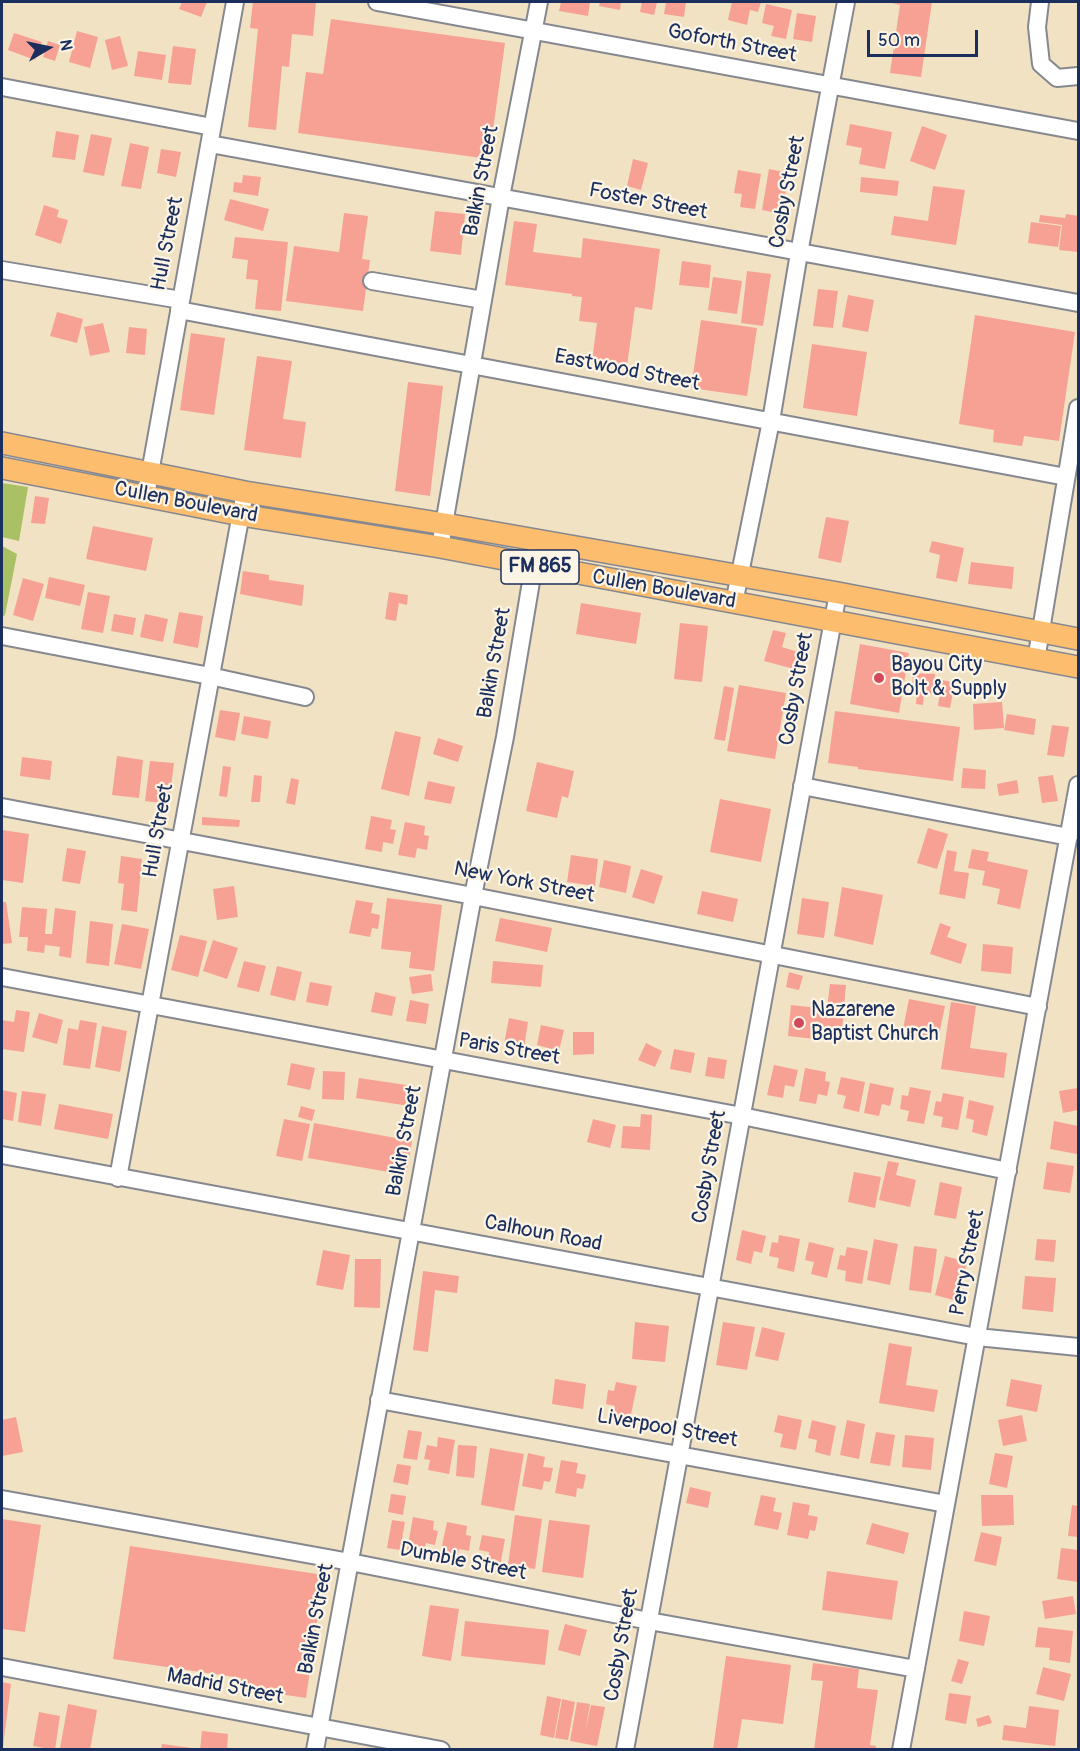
<!DOCTYPE html>
<style>
body{margin:0}
#map{position:relative;width:1080px;height:1751px;overflow:hidden;background:#f1e2c3;font-family:Pangolin,sans-serif}
canvas{display:block}
.frame{position:absolute;inset:0;border:3px solid #1b2f5e;pointer-events:none}
.north{position:absolute;left:18px;top:18px;width:60px;height:60px;-webkit-text-stroke:4px #fcf5e5;paint-order:stroke;rotate:81deg;font-size:16px;font-weight:700;line-height:24px;text-align:center;color:#1b2f5e}
.north::after{content:'';display:block;margin:auto;width:21px;height:27px;background:#1b2f5e;clip-path:polygon(50% 0,100% 100%,50% 72%,0 100%)}
.scale{position:absolute;left:867px;top:30px;width:111px;height:27px;box-sizing:border-box;border:3px solid #1b2f5e;border-top:0;padding-left:8px;font-size:18px;line-height:21px;white-space:nowrap;color:#1b2f5e;-webkit-text-stroke:4px #fcf5e5;paint-order:stroke}
</style>
<div id="map">
<canvas width="1080" height="1751"></canvas>
<div class="frame"></div>
<div class="north">N</div>
<div class="scale">50 m</div>
</div>
<script>
const ctx = document.querySelector('canvas').getContext('2d');
ctx.lineJoin = 'round';
function fillPath(path, color) { ctx.fillStyle = color; ctx.fill(path, 'evenodd'); }
const shape = rows => new Path2D(rows.map(r => 'M' + r).join(''));
function stroke(path, color, width, dash) { ctx.strokeStyle = color; ctx.lineWidth = width; ctx.lineCap = dash ? 'butt' : 'round'; ctx.setLineDash(dash || []); ctx.stroke(path); }
function write(font, color, halo, rows, align = 'center') {
  ctx.font = font + ' Pangolin,sans-serif'; ctx.lineWidth = 4.5; ctx.setLineDash([]); ctx.textBaseline = 'middle'; ctx.strokeStyle = halo; ctx.fillStyle = color; for (const [text, x, y, turn = 0] of rows) {
    ctx.save(); ctx.translate(x, y); ctx.rotate((+turn || 0) * Math.PI / 180); ctx.textAlign = isNaN(turn) ? turn : align; if (halo) ctx.strokeText(text, 0, 0); ctx.fillText(text, 0, 0); ctx.restore();
  }
}
fillPath(shape([
 [2,483,28,487,19,541,2,537],
 [2,546,17,554,5,615,2,617]
]), '#a9c065');
fillPath(shape([
 [182,2,207,2,201,17,179,9],
 [253,2,316,2,313,36,292,34,289,67,282,66,276,130,248,127,258,29,250,28],
 [561,2,590,2,588,16,559,11],
 [600,2,621,2,620,10,599,6],
 [642,2,657,2,654,15,640,12],
 [666,2,686,2,684,17,664,14],
 [732,2,761,2,758,12,750,10,747,25,728,20],
 [888,2,932,2,921,77,890,73,900,5],
 [766,4,792,10,786,39,771,36,774,26,762,23],
 [797,13,816,16,812,42,793,39],
 [331,19,505,43,489,159,298,133,306,72,323,74],
 [77,31,98,37,90,68,69,62],
 [14,33,42,42,35,60,8,50],
 [120,36,128,66,112,70,105,40],
 [48,41,60,45,55,61,43,57],
 [173,46,196,49,191,85,168,83],
 [138,51,166,55,162,80,134,76],
 [850,124,892,132,885,169,859,164,862,148,846,145],
 [922,126,947,135,935,170,910,161],
 [56,131,79,135,75,160,52,157],
 [91,134,112,138,104,176,83,172],
 [130,143,149,147,141,189,121,186],
 [161,149,181,152,176,177,157,173],
 [633,159,648,163,641,190,627,186],
 [769,169,789,173,782,214,762,210],
 [738,170,761,174,755,209,740,207,742,194,734,193],
 [243,175,261,177,258,196,233,192,234,182,242,183],
 [861,177,899,181,897,196,860,192],
 [933,186,965,190,956,245,891,235,894,216,928,221],
 [230,199,269,209,263,231,224,220],
 [44,205,59,210,57,217,68,220,61,244,35,235],
 [435,211,465,214,461,255,430,251],
 [344,213,368,216,362,259,370,260,363,311,286,301,294,246,339,252],
 [1066,214,1078,216,1078,252,1059,250,1062,225,1039,222,1040,215,1065,218],
 [514,221,537,224,533,252,581,258,583,238,660,249,652,310,635,307,627,366,592,361,597,323,579,321,582,297,572,296,572,294,505,285],
 [1031,222,1061,226,1058,247,1028,243],
 [235,237,288,242,281,311,255,309,258,280,246,279,248,260,232,258],
 [682,261,711,265,709,288,679,285],
 [747,271,771,274,763,326,741,323],
 [713,277,742,281,737,314,708,310],
 [818,289,838,291,833,328,813,326],
 [848,295,874,300,868,332,842,327],
 [57,312,83,319,77,343,50,336],
 [975,315,1075,332,1059,441,1024,436,1022,446,993,442,994,430,959,424],
 [701,320,757,328,747,396,691,388],
 [103,323,110,352,90,356,84,327],
 [129,327,147,329,145,355,126,353],
 [191,333,225,338,214,415,180,410],
 [812,344,867,352,857,416,803,408],
 [257,356,292,361,283,419,306,422,301,458,244,450],
 [408,382,443,386,430,496,395,491],
 [35,496,49,498,45,524,31,523],
 [826,517,849,521,841,563,818,558],
 [93,526,153,538,146,571,86,559],
 [932,541,964,548,957,582,936,578,940,555,929,552],
 [971,562,1014,567,1012,589,968,584],
 [243,571,269,575,269,580,304,585,302,606,240,594],
 [49,577,85,585,80,606,45,598],
 [23,578,44,584,33,621,13,615],
 [88,592,110,596,103,633,81,629],
 [389,592,408,595,407,605,399,603,396,621,385,619],
 [581,603,641,613,636,644,576,634],
 [179,612,203,616,198,648,173,643],
 [114,614,136,618,133,635,111,631],
 [145,614,168,619,163,642,140,637],
 [680,623,708,626,702,682,674,679],
 [773,630,786,633,782,647,798,652,794,669,764,661],
 [860,644,909,653,899,713,850,704],
 [913,673,935,674,934,694,924,693,923,705,916,704,917,690,912,690],
 [942,680,955,683,950,708,938,706],
 [739,685,786,693,775,759,727,751],
 [724,686,734,688,725,741,714,739],
 [1002,702,1004,728,974,730,973,704],
 [220,710,240,713,235,741,215,737],
 [835,711,960,727,953,781,858,769,858,767,828,763],
 [1007,714,1036,719,1034,735,1004,730],
 [244,716,271,721,268,739,241,734],
 [1052,725,1069,727,1064,757,1047,755],
 [395,731,421,737,409,796,381,789],
 [438,738,463,746,458,762,433,754],
 [117,756,143,760,139,798,112,795],
 [22,757,52,761,50,780,20,776],
 [150,761,174,763,169,804,145,801],
 [537,762,574,771,568,798,562,796,557,818,526,811],
 [223,766,231,767,227,797,219,796],
 [963,768,986,770,985,789,961,788],
 [254,775,262,776,260,802,251,802],
 [1053,775,1058,801,1042,803,1038,777],
 [291,778,299,780,295,805,286,803],
 [1017,780,1019,793,999,796,997,784],
 [428,781,455,787,451,804,424,799],
 [720,799,771,809,761,862,710,852],
 [371,816,392,820,390,829,396,830,393,844,383,842,382,852,365,849],
 [202,817,240,820,239,827,202,825],
 [405,822,425,826,424,835,429,836,427,850,417,848,415,858,398,855],
 [928,828,948,834,937,869,917,863],
 [2,830,29,834,23,883,2,880],
 [67,848,86,851,80,884,62,881],
 [972,849,989,852,987,861,1028,870,1020,909,997,904,1000,889,982,885,985,871,968,868],
 [947,850,957,852,954,871,969,873,965,899,939,894],
 [571,855,598,859,595,886,567,882],
 [121,856,142,859,137,912,121,910,124,884,118,883],
 [604,860,631,866,626,893,599,887],
 [641,869,663,876,654,904,632,897],
 [234,886,238,917,217,920,213,889],
 [842,887,883,895,873,945,834,936],
 [702,891,738,899,733,922,697,914],
 [387,898,442,905,434,971,409,968,411,952,381,949],
 [802,898,829,902,824,938,797,934],
 [356,900,373,903,371,913,380,915,378,929,372,928,370,937,349,933],
 [2,902,6,902,12,943,2,944],
 [22,907,47,909,45,934,52,934,55,908,76,911,71,958,59,956,60,947,45,945,44,953,27,951,28,937,19,937],
 [500,918,552,928,547,952,495,941],
 [90,921,113,924,109,966,86,963],
 [940,923,951,927,947,937,967,944,961,964,930,954],
 [122,924,149,929,141,969,114,964],
 [180,935,207,941,198,977,171,970],
 [213,940,238,948,227,979,203,971],
 [983,944,1013,947,1011,974,981,971],
 [244,961,266,966,259,992,237,987],
 [493,961,543,965,541,987,491,983],
 [277,966,302,972,295,1001,270,995],
 [789,972,803,976,799,990,786,987],
 [431,974,433,991,412,994,409,977],
 [310,982,332,986,328,1006,306,1002],
 [830,984,846,985,841,1042,788,1036,791,1005,827,1009],
 [375,992,396,997,392,1016,371,1012],
 [909,999,945,1006,938,1040,902,1034],
 [410,1000,429,1004,426,1024,406,1021],
 [951,1002,976,1006,970,1048,1007,1053,1004,1078,941,1069],
 [16,1010,30,1012,24,1052,2,1049,2,1020,14,1022],
 [39,1013,63,1020,57,1044,32,1037],
 [509,1018,528,1022,524,1048,504,1044],
 [80,1020,97,1023,90,1069,63,1065,68,1028,78,1030],
 [541,1025,564,1030,559,1051,537,1045],
 [102,1026,127,1031,120,1072,95,1067],
 [573,1032,594,1032,594,1054,573,1055],
 [646,1043,662,1051,655,1067,638,1060],
 [674,1049,695,1053,691,1073,670,1069],
 [708,1057,727,1060,724,1079,705,1076],
 [291,1063,315,1068,310,1090,287,1085],
 [774,1065,798,1070,794,1087,785,1085,783,1098,767,1095],
 [805,1068,826,1072,825,1081,830,1082,827,1096,818,1094,816,1104,799,1101],
 [323,1071,345,1072,344,1100,322,1099],
 [841,1077,865,1082,859,1112,843,1108,846,1096,837,1094],
 [359,1078,413,1086,410,1106,356,1098],
 [870,1083,894,1088,890,1106,882,1104,879,1116,864,1113],
 [910,1087,931,1091,924,1124,907,1121,909,1111,900,1109,902,1095,908,1096],
 [1078,1088,1078,1110,1063,1113,1059,1091],
 [2,1090,17,1093,13,1121,2,1119],
 [22,1091,46,1094,41,1126,18,1122],
 [943,1093,964,1097,958,1130,941,1127,943,1117,933,1115,936,1101,941,1102],
 [969,1100,994,1106,987,1136,972,1132,974,1120,966,1118],
 [59,1104,113,1114,108,1139,54,1129],
 [301,1106,315,1110,312,1121,298,1117],
 [641,1114,652,1115,650,1150,621,1148,623,1126,640,1127],
 [284,1119,310,1124,302,1161,276,1156],
 [593,1119,616,1125,610,1148,587,1142],
 [1054,1121,1078,1126,1077,1154,1050,1149],
 [314,1123,412,1141,406,1175,308,1158],
 [888,1161,899,1163,896,1175,916,1180,910,1207,879,1200],
 [1047,1162,1074,1166,1070,1193,1043,1189],
 [854,1172,881,1177,875,1208,848,1202],
 [940,1182,962,1187,956,1219,934,1215],
 [742,1230,766,1236,762,1253,754,1251,751,1264,736,1260],
 [779,1235,800,1239,794,1272,777,1268,779,1258,769,1256,772,1242,778,1243],
 [874,1239,898,1244,890,1285,867,1280],
 [1037,1239,1056,1240,1054,1262,1035,1260],
 [809,1242,834,1248,827,1278,811,1274,814,1262,805,1260],
 [914,1246,937,1249,931,1293,909,1290],
 [847,1247,868,1251,862,1284,845,1281,846,1271,837,1269,840,1255,845,1256],
 [323,1250,350,1255,343,1290,316,1285],
 [945,1256,967,1262,957,1301,935,1295],
 [355,1259,381,1259,380,1308,354,1307],
 [423,1271,459,1276,457,1293,435,1290,428,1352,413,1350],
 [1025,1276,1056,1278,1053,1312,1022,1309],
 [635,1322,669,1326,665,1362,632,1359],
 [723,1322,755,1327,747,1370,716,1365],
 [762,1327,785,1333,778,1361,755,1356],
 [889,1343,912,1347,906,1385,938,1390,934,1412,879,1403],
 [555,1379,586,1384,583,1409,552,1404],
 [1011,1379,1042,1385,1037,1412,1006,1406],
 [616,1382,637,1386,630,1419,613,1416,615,1406,606,1404,608,1390,614,1391],
 [778,1415,802,1420,796,1450,780,1447,783,1434,774,1432],
 [1022,1415,1027,1441,1003,1446,998,1420],
 [16,1417,23,1452,2,1456,2,1420],
 [812,1420,836,1426,830,1456,815,1452,817,1440,808,1438],
 [847,1420,865,1424,859,1459,840,1455],
 [408,1430,422,1432,417,1460,403,1458],
 [876,1432,895,1435,890,1466,870,1463],
 [905,1435,934,1438,931,1470,902,1467],
 [438,1437,455,1440,449,1474,428,1470,430,1460,424,1459,427,1445,437,1447],
 [458,1445,477,1446,474,1478,456,1476],
 [490,1448,524,1454,514,1511,481,1505],
 [528,1453,545,1457,543,1467,553,1468,550,1482,544,1481,542,1490,522,1486],
 [995,1453,1013,1456,1007,1488,989,1484],
 [561,1460,578,1463,576,1473,586,1475,583,1489,577,1488,576,1497,555,1493],
 [397,1464,411,1466,408,1485,393,1482],
 [690,1487,711,1492,708,1508,686,1503],
 [391,1494,406,1496,403,1515,388,1512],
 [761,1495,776,1498,773,1511,782,1513,778,1530,754,1525],
 [981,1495,1013,1495,1014,1525,982,1526],
 [793,1502,810,1505,808,1515,818,1517,815,1531,810,1530,808,1539,787,1535],
 [1072,1505,1078,1506,1078,1537,1068,1536],
 [515,1515,542,1519,535,1569,508,1565],
 [413,1517,434,1521,433,1530,438,1531,435,1545,426,1543,424,1553,407,1550],
 [2,1519,41,1525,25,1632,2,1629],
 [392,1520,405,1522,400,1550,387,1548],
 [549,1520,590,1525,583,1578,542,1572],
 [447,1522,467,1526,466,1535,471,1536,469,1551,459,1549,457,1559,440,1555],
 [872,1523,909,1533,904,1554,866,1544],
 [981,1532,1002,1537,996,1566,974,1561],
 [482,1535,505,1539,500,1566,487,1564,489,1552,479,1550],
 [130,1546,324,1575,306,1698,240,1688,241,1678,113,1659],
 [1061,1548,1078,1550,1078,1582,1057,1579],
 [827,1571,898,1581,892,1620,822,1610],
 [1073,1596,1076,1614,1045,1619,1042,1601],
 [430,1605,459,1609,451,1661,422,1656],
 [964,1611,990,1616,984,1646,959,1641],
 [465,1621,549,1630,545,1665,461,1656],
 [565,1624,587,1630,580,1656,558,1650],
 [1038,1627,1073,1631,1070,1663,1049,1660,1050,1648,1035,1647],
 [726,1656,791,1665,783,1724,742,1719,737,1750,713,1750],
 [958,1659,969,1662,962,1684,951,1681],
 [813,1663,859,1669,857,1688,878,1690,870,1745,876,1746,876,1750,814,1750,823,1681,811,1680],
 [1043,1667,1071,1674,1064,1701,1036,1694],
 [2,1682,11,1684,3,1746,2,1746],
 [949,1693,971,1696,966,1724,945,1720],
 [547,1696,561,1699,554,1738,540,1735],
 [562,1699,575,1702,568,1740,555,1738],
 [577,1702,590,1704,585,1732,591,1705,605,1707,597,1746,570,1741],
 [68,1704,97,1710,90,1750,60,1748],
 [1029,1706,1059,1710,1055,1746,1002,1740,1004,1725,1026,1728],
 [39,1712,60,1716,55,1750,33,1746],
 [989,1715,992,1723,978,1727,976,1719],
 [202,1731,228,1734,227,1750,200,1750],
 [162,1744,192,1748,192,1750,161,1750]
]), '#f7a195');
const minor = shape([
 [377,2,1078,131],
 [1040,2,1037,27,1041,64,1057,78,1078,76],
 [2,87,212,127],
 [210,144,1078,303],
 [2,270,181,300],
 [372,281,483,300],
 [179,310,1066,477],
 [146,495,235,2],
 [440,547,501,197,539,2],
 [734,603,771,421,799,253,846,2],
 [2,636,210,676,305,697],
 [1036,660,1078,408],
 [802,786,1069,837],
 [2,807,473,896,1038,1007],
 [2,977,742,1116,1008,1171],
 [2,1155,977,1337,1078,1347],
 [118,1178,245,492],
 [379,1400,946,1504],
 [2,1499,350,1562,649,1621,916,1669],
 [2,1667,441,1750],
 [315,1750,473,896,505,737,538,540],
 [625,1750,838,593],
 [901,1750,1078,785]
]);
const major = shape([
 [2,443,245,492,445,524,838,593,1078,639],
 [2,468,241,515,440,547,1078,667]
]);
stroke(minor, '#868890', 20);
stroke(major, '#868890', 24);
stroke(minor, '#fff', 16);
stroke(major, '#fcbd6f', 21);
for (const [x, y, r, color] of [
 [879,678,6,"#d1495b"],
 [799,1023,6,"#d1495b"]
]) { const dot = new Path2D(); dot.arc(x, y, r, 0, 2 * Math.PI); ctx.fillStyle = color; ctx.fill(dot); stroke(dot, '#fcf5e5', 2); }
for (const [x, y, w] of [
 [540,567,78]
]) { const box = new Path2D(); box.roundRect(x - w / 2, y - 17, w, 34, 4.5); ctx.fillStyle = '#fcf5e5'; ctx.fill(box); stroke(box, '#1b2f5e', 1.5); }
write('bold 20px', '#1b2f5e', null, [
 ["FM 865",540,567]
]);
write('21px', '#1b2f5e', '#fcf5e5', [
 ["Goforth Street",732,44,11],
 ["Balkin Street",482,181,-79],
 ["Cosby Street",788,192,-79],
 ["Foster Street",648,202,11],
 ["Hull Street",168,244,-79],
 ["Eastwood Street",627,371,11],
 ["Cullen Boulevard",186,503,11],
 ["Cullen Boulevard",664,590,10],
 ["Balkin Street",495,663,-80],
 ["Cosby Street",797,689,-80],
 ["Hull Street",159,831,-80],
 ["New York Street",524,883,11],
 ["Paris Street",509,1050,10],
 ["Balkin Street",405,1141,-79],
 ["Cosby Street",710,1167,-80],
 ["Calhoun Road",543,1234,11],
 ["Perry Street",968,1263,-79],
 ["Liverpool Street",667,1429,10],
 ["Dumble Street",463,1562,11],
 ["Balkin Street",317,1619,-79],
 ["Cosby Street",622,1645,-80],
 ["Madrid Street",225,1687,11]
]);
write('21px', '#1b2f5e', '#fcf5e5', [
 ["Bayou City",891,666],
 ["Bolt & Supply",891,690],
 ["Nazarene",811,1011],
 ["Baptist Church",811,1035]
], 'left');
</script>
